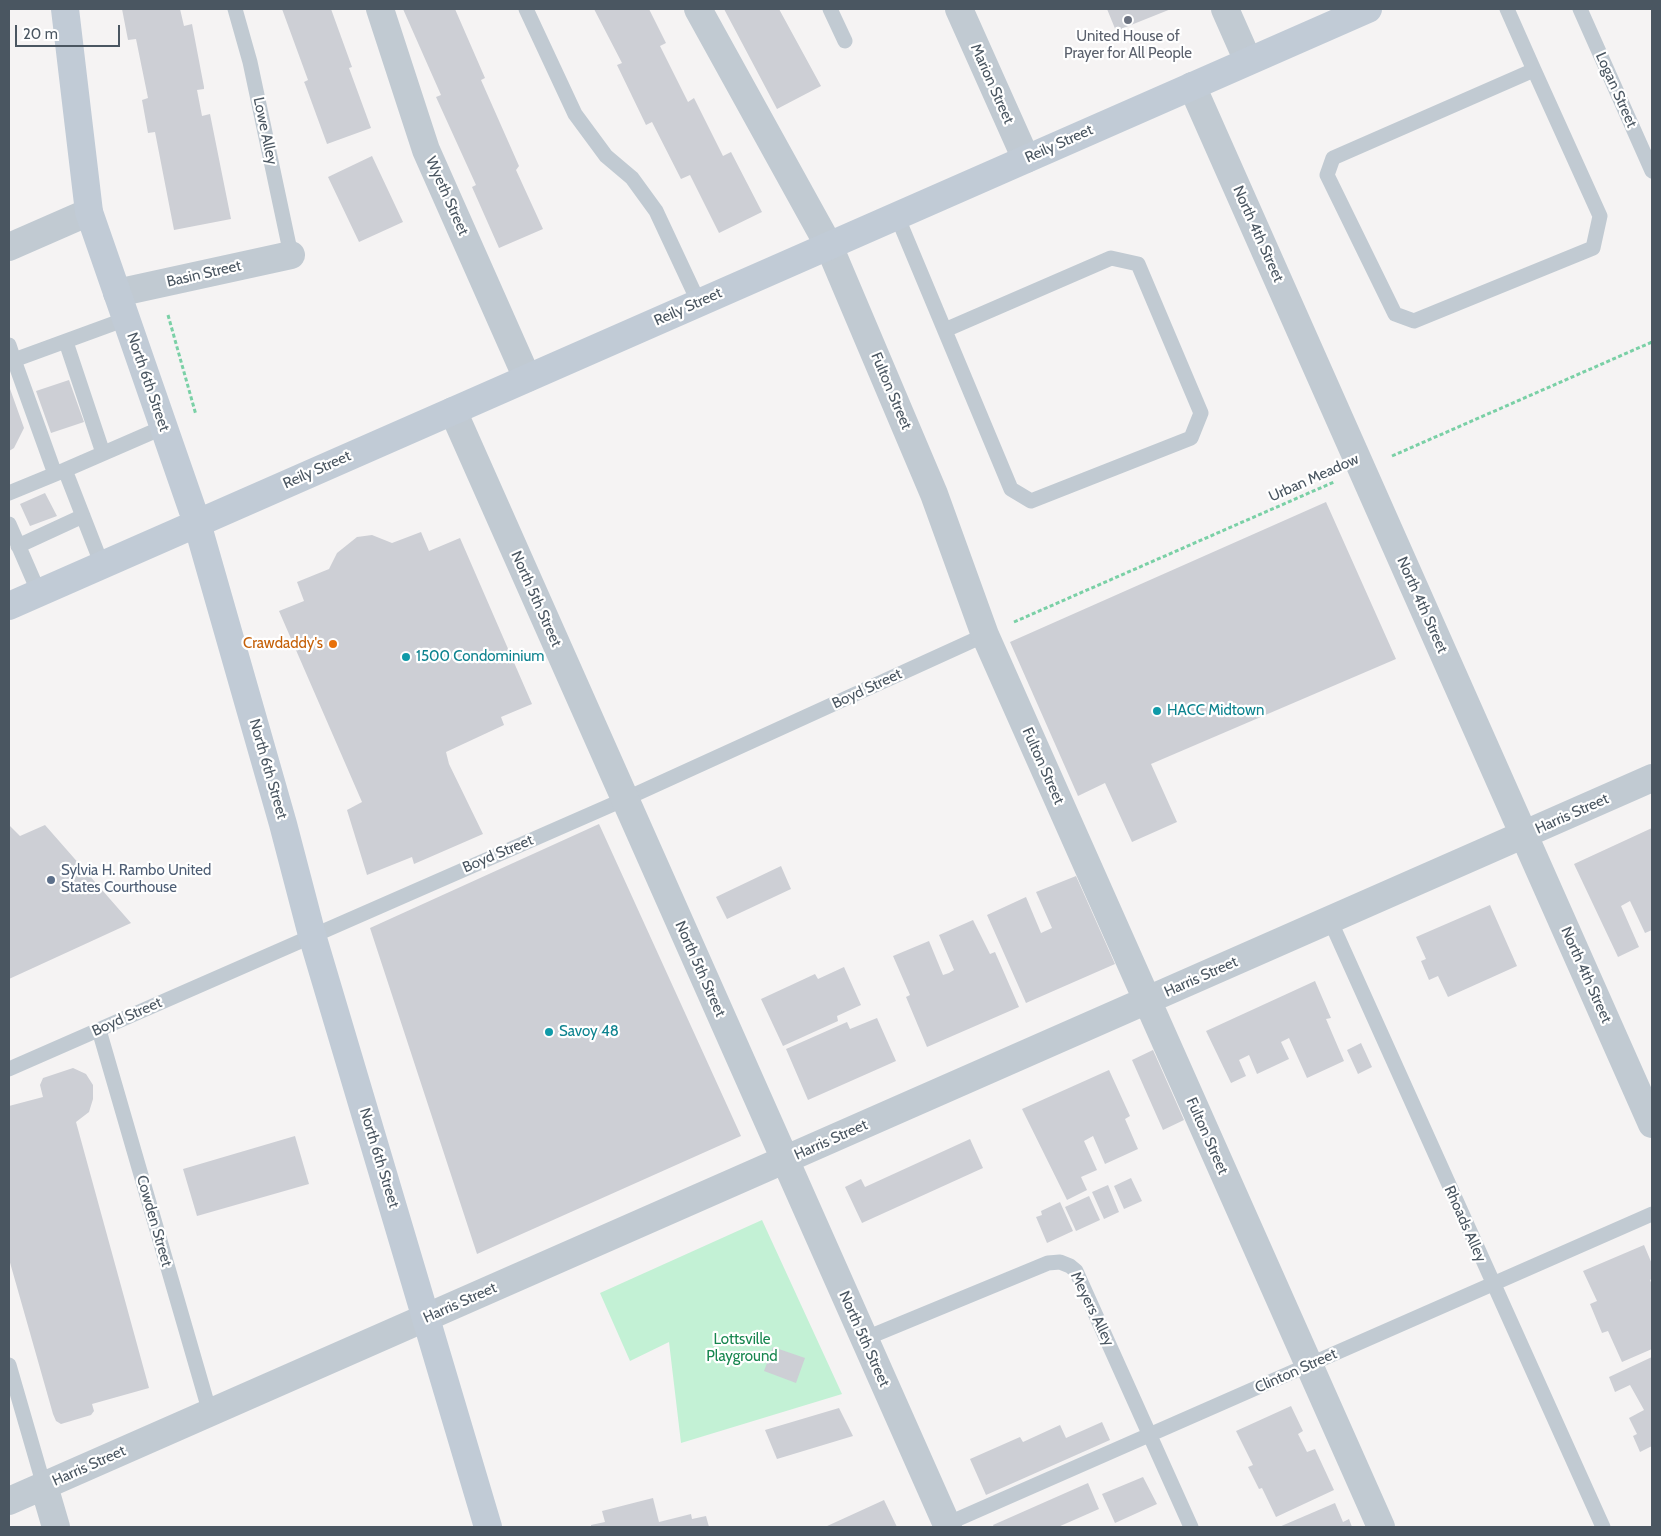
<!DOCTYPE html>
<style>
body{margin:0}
#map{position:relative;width:1661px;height:1536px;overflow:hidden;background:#f5f3f3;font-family:Cabin,sans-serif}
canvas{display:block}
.frame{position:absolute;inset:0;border:10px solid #4a5661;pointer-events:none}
.scale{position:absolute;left:15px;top:25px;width:105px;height:22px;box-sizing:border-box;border:2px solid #4a5661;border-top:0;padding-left:6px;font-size:15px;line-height:18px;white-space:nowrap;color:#4a5661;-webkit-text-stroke:4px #fff;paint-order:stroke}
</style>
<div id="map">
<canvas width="1661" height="1536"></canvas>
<div class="frame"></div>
<div class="scale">20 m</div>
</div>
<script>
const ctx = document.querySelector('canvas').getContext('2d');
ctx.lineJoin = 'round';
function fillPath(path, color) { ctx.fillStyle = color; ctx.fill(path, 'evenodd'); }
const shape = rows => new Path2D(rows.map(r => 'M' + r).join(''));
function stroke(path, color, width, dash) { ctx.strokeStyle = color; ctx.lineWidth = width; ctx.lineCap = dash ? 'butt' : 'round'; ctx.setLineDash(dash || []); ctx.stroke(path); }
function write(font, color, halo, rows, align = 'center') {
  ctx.font = font + ' Cabin,sans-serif'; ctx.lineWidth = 4.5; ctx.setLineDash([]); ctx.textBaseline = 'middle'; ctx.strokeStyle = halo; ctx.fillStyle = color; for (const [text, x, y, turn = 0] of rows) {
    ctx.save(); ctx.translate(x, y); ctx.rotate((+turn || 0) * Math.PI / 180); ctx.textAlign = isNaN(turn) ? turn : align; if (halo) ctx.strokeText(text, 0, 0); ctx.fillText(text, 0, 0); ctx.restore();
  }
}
fillPath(shape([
 [762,1220,842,1394,681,1443,669,1342,630,1361,600,1293]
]), '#c3f1d5');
fillPath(shape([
 [122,9,180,9,184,26,192,24,204,87,204,89,197,90,202,116,210,114,231,219,174,230,155,132,148,133,142,100,148,98,136,39,128,40],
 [282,9,331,9,352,67,349,68,371,128,327,144,305,84,304,82,308,80],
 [403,9,455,9,485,78,481,80,519,166,516,170,543,229,499,248,472,187,476,185,436,97,441,95],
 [594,9,649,9,666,43,660,46,688,102,694,98,723,156,731,152,762,212,719,233,690,175,681,179,652,122,646,125,617,65,622,63],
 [724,9,779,9,821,86,777,109],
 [1107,9,1171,9,1116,31],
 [372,156,403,222,359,242,328,177],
 [69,380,84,422,51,433,36,391],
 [9,386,24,428,14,448,9,451],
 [45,493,57,516,30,526,20,504],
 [1326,502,1396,659,1151,764,1177,822,1132,842,1105,783,1078,796,1010,642],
 [421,532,429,551,460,538,532,704,501,717,504,725,446,752,449,764,483,834,414,864,412,857,367,875,347,810,362,802,279,611,304,601,297,582,329,569,337,553,357,537,372,535,392,543],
 [599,824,741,1136,477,1254,370,928],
 [9,825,20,836,45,825,131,923,9,979],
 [1652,828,1652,930,1645,933,1630,901,1621,906,1639,947,1618,957,1574,864],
 [781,866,791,889,727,919,716,897],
 [1076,876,1115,964,1026,1003,987,915,1026,897,1041,933,1052,928,1036,892],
 [1490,905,1517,966,1448,997,1438,976,1429,980,1421,961,1426,959,1416,937],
 [973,920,990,954,995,952,1019,1007,927,1047,906,997,910,995,893,956,929,941,943,975,949,973,954,970,939,935],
 [844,967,861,1005,837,1016,838,1021,783,1046,761,999,815,974,818,979],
 [1315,981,1331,1018,1326,1019,1344,1061,1307,1078,1289,1038,1281,1042,1289,1059,1257,1074,1249,1055,1239,1060,1246,1076,1231,1083,1206,1031],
 [877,1018,896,1061,808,1100,786,1049,847,1022,850,1029],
 [1361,1043,1372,1067,1358,1074,1347,1050],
 [1153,1050,1184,1120,1163,1130,1132,1060],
 [73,1068,86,1074,93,1085,93,1099,89,1112,76,1122,149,1388,92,1404,94,1411,91,1415,61,1424,56,1421,53,1414,9,1259,9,1106,43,1097,40,1085,43,1078],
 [1109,1070,1130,1116,1125,1119,1138,1149,1105,1164,1093,1136,1084,1141,1097,1170,1081,1177,1087,1190,1067,1200,1022,1109],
 [295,1136,309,1184,197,1216,183,1169],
 [970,1139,983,1168,862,1223,845,1187,861,1179,865,1187],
 [1131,1178,1142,1201,1124,1209,1114,1186],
 [1108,1185,1119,1212,1104,1219,1092,1192],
 [1089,1196,1100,1220,1076,1231,1065,1207],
 [1060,1202,1073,1231,1047,1243,1036,1217,1042,1215,1041,1211],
 [1644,1245,1652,1264,1652,1279,1650,1280,1652,1285,1652,1349,1622,1362,1608,1331,1602,1333,1590,1304,1597,1301,1583,1271],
 [773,1347,805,1358,796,1383,764,1371],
 [1652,1357,1652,1446,1640,1452,1633,1436,1637,1434,1629,1418,1644,1410,1630,1385,1615,1392,1609,1377],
 [1291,1406,1303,1431,1298,1434,1307,1452,1315,1449,1334,1490,1276,1517,1262,1488,1259,1489,1248,1467,1253,1465,1236,1431],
 [839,1408,853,1436,777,1459,765,1430],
 [1102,1422,1110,1440,986,1495,970,1459,1020,1437,1023,1442,1060,1425,1066,1438],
 [1143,1477,1157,1504,1115,1523,1102,1494],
 [1088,1483,1099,1509,1058,1527,994,1527,993,1525],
 [653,1498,659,1522,691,1514,692,1519,706,1516,709,1527,591,1527,591,1525,605,1522,602,1511],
 [884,1500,897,1527,825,1527],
 [1335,1503,1343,1522,1349,1519,1352,1527,1279,1527]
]), '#cdcfd5');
stroke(shape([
 [168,315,196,415],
 [1392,456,1652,342],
 [1014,622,1334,482]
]), '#7ad0a6', 3, [4, 2.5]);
stroke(shape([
 [235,9,250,62,291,255],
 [526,9,575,114,606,156,632,178,656,211,699,303],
 [830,9,845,41],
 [1507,9,1534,70,1600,216,1593,248,1414,321,1395,314,1327,175,1333,158,1534,70],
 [1580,9,1652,171],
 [897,216,1011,489,1031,501,1191,438,1201,413,1138,264,1111,258,945,330],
 [66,342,103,453],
 [9,345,14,360,126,319],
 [14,360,55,474],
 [65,470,164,427],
 [9,493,65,470,102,565],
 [9,524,39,593],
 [18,546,83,516],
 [1330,920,1603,1527],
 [99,1030,210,1413],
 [9,1069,625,799,985,635],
 [864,1339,1048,1263,1060,1262,1070,1266,1076,1271,1191,1527],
 [9,1365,44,1486],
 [942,1526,1652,1214]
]), '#c1cad2', 15);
stroke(shape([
 [380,9,426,150,527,378],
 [698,9,829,246,934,494,985,635,1381,1527],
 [959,9,1026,159],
 [1225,9,1248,61],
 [1192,86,1652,1124],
 [9,247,89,212],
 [117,293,291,255],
 [453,411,948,1527],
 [44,1486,56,1527],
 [9,1501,1652,778]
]), '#c1cad2', 28);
stroke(shape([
 [65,9,89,212,197,523,283,824,312,935,488,1527],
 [9,606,1368,9]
]), '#c1cbd6', 28);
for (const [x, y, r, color] of [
 [1128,20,5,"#6b7280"],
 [333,644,5,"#e8710a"],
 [406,657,5,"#0f9aa8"],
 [1157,711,5,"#0f9aa8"],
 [51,880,5,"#5c6f8a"],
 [549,1032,5,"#0f9aa8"]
]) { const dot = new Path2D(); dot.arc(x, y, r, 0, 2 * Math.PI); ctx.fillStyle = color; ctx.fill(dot); stroke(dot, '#fff', 2); }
write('15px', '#5b616d', '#fff', [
 ["United House of",1128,37],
 ["Prayer for All People",1128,54]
]);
write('15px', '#4a5661', '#fff', [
 ["Marion Street",992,84,66],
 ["Logan Street",1616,90,66],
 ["Lowe Alley",265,131,78],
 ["Reily Street",1059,144,-24],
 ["Wyeth Street",447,196,66],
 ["North 4th Street",1258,234,66],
 ["Basin Street",204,274,-13],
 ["Reily Street",688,307,-24],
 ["North 6th Street",148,382,71],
 ["Fulton Street",891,391,67],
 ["Reily Street",317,470,-24],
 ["Urban Meadow",1314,478,-24],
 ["North 5th Street",536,599,66],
 ["North 4th Street",1422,605,66],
 ["Boyd Street",867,689,-25],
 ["Fulton Street",1043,766,66],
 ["North 6th Street",268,769,74],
 ["Harris Street",1572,814,-24],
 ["Boyd Street",498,854,-23],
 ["North 5th Street",700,969,66],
 ["North 4th Street",1586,975,66],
 ["Harris Street",1201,977,-24],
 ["Boyd Street",127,1017,-24],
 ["Fulton Street",1207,1136,66],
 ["Harris Street",831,1140,-24],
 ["North 6th Street",379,1158,73],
 ["Cowden Street",154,1221,74],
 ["Rhoads Alley",1465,1224,66],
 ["Harris Street",460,1303,-24],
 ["Meyers Alley",1092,1309,64],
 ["North 5th Street",864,1339,66],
 ["Clinton Street",1296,1371,-24],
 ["Harris Street",89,1466,-24]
]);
write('15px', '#c56008', '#fff', [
 ["Crawdaddy's",323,644]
], 'right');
write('15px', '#0d838f', '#fff', [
 ["1500 Condominium",416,657],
 ["HACC Midtown",1167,711],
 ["Savoy 48",559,1032]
], 'left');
write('15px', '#4e5e75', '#fff', [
 ["Sylvia H. Rambo United",61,871],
 ["States Courthouse",61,888]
], 'left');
write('15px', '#17864f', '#fff', [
 ["Lottsville",742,1340],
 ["Playground",742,1357]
]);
</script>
